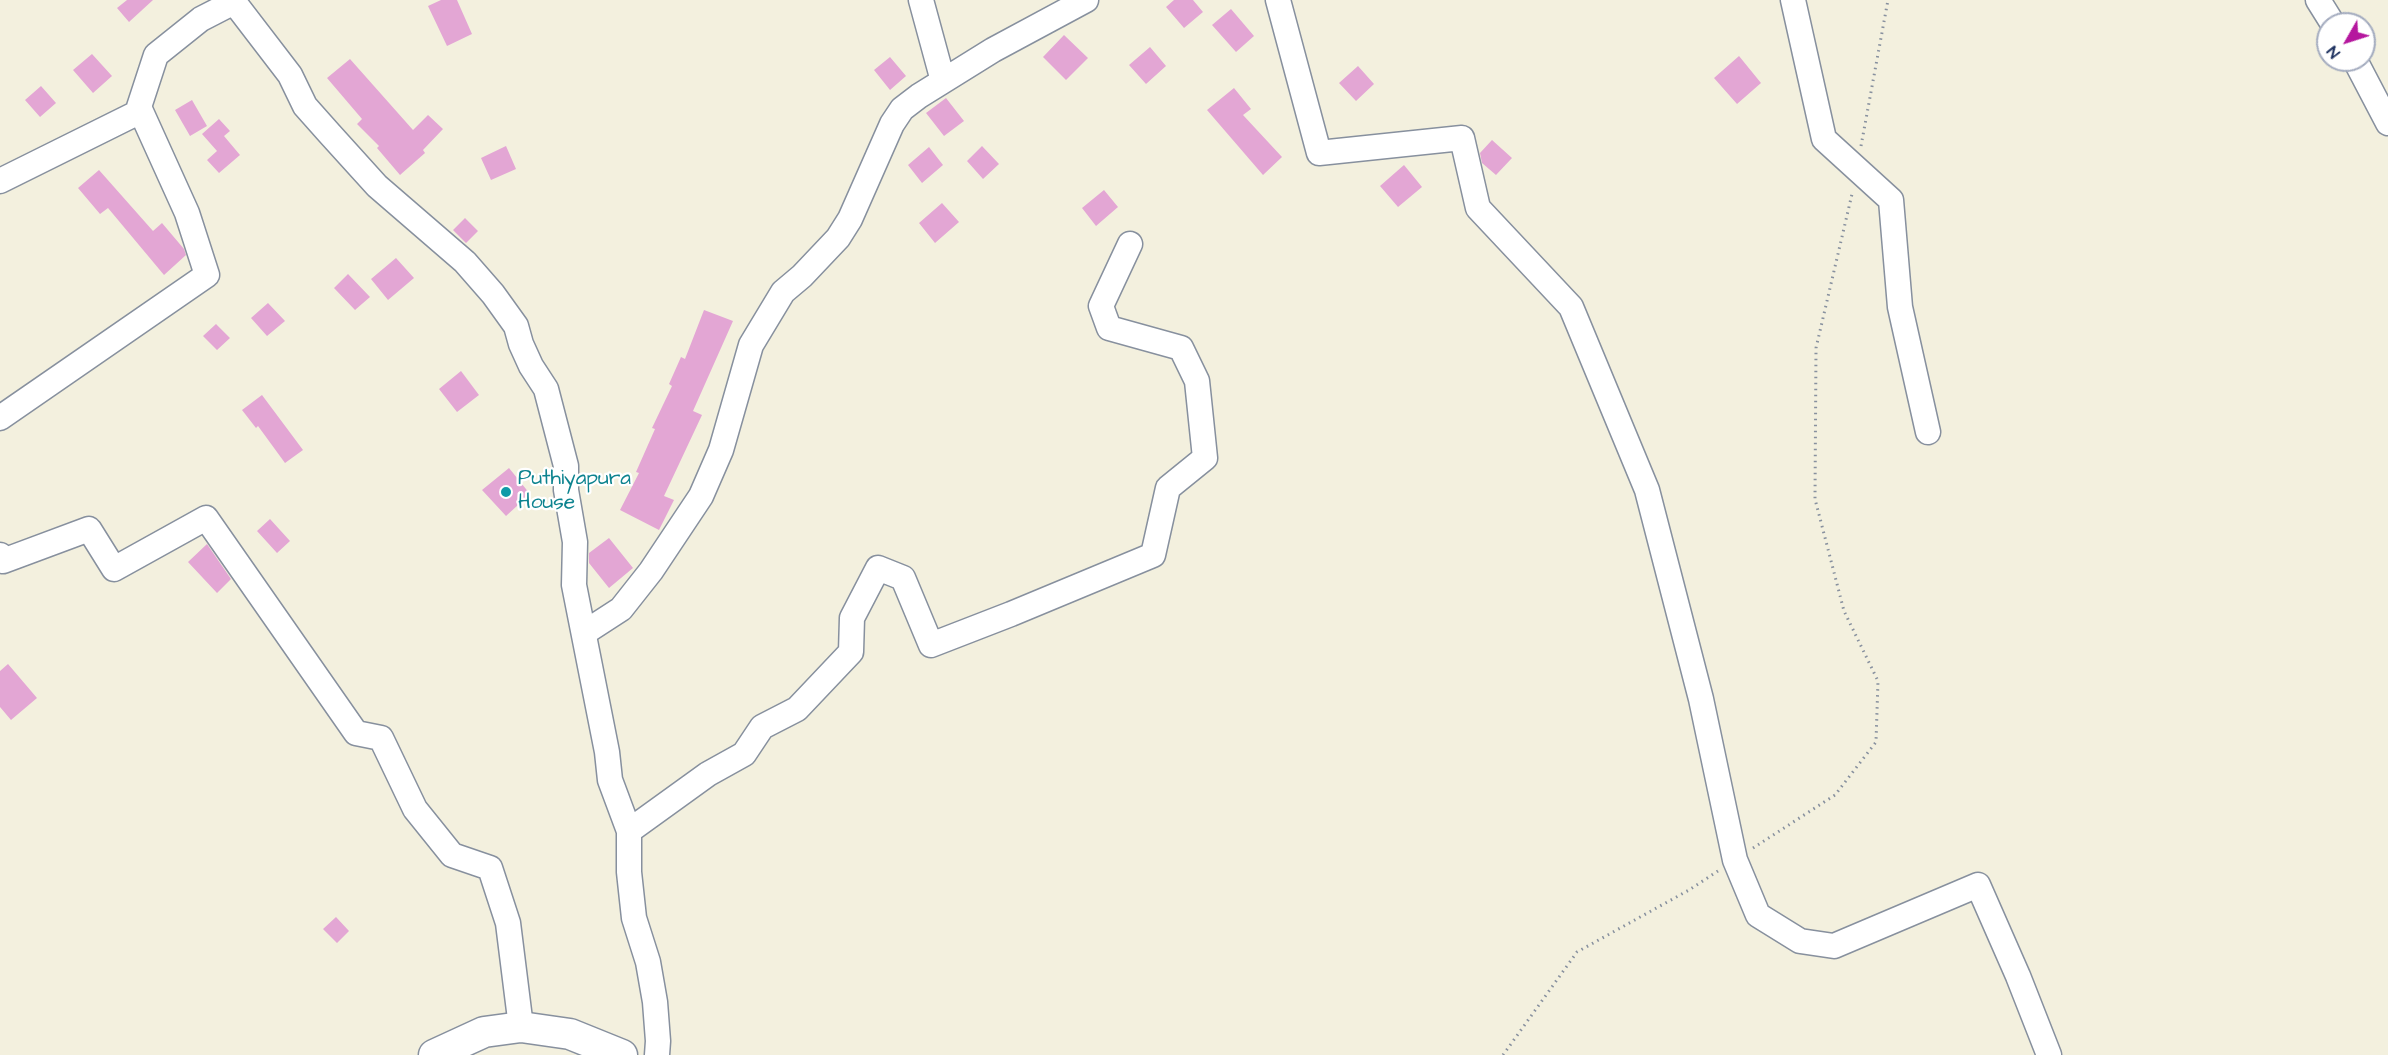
<!DOCTYPE html>
<style>
body{margin:0}
#map{position:relative;width:2388px;height:1055px;overflow:hidden;background:#f3f0de;font-family:"Architects Daughter",sans-serif}
canvas{display:block}
.north{position:absolute;left:2316px;top:12px;width:60px;height:60px;box-sizing:border-box;background:#fff;border:2px solid #a4acbf;border-radius:50%;rotate:231deg;font-size:16px;font-weight:700;line-height:24px;text-align:center;color:#1b2f5e}
.north::after{content:'';display:block;margin:auto;width:21px;height:27px;background:#b5179e;clip-path:polygon(50% 0,100% 100%,50% 72%,0 100%)}
</style>
<div id="map">
<canvas width="2388" height="1055"></canvas>
<div class="north">N</div>
</div>
<script>
const ctx = document.querySelector('canvas').getContext('2d');
ctx.lineJoin = 'round';
function fillPath(path, color) { ctx.fillStyle = color; ctx.fill(path, 'evenodd'); }
const shape = rows => new Path2D(rows.map(r => 'M' + r).join(''));
function stroke(path, color, width, dash) { ctx.strokeStyle = color; ctx.lineWidth = width; ctx.lineCap = dash ? 'butt' : 'round'; ctx.setLineDash(dash || []); ctx.stroke(path); }
function write(font, color, halo, rows, align = 'center') {
  ctx.font = font + ' "Architects Daughter",sans-serif'; ctx.lineWidth = 4.5; ctx.setLineDash([]); ctx.textBaseline = 'middle'; ctx.strokeStyle = halo; ctx.fillStyle = color; for (const [text, x, y, turn = 0] of rows) {
    ctx.save(); ctx.translate(x, y); ctx.rotate((+turn || 0) * Math.PI / 180); ctx.textAlign = isNaN(turn) ? turn : align; if (halo) ctx.strokeText(text, 0, 0); ctx.fillText(text, 0, 0); ctx.restore();
  }
}
fillPath(shape([
 [127,0,153,0,129,22,117,8],
 [441,0,457,0,472,34,447,46,428,6],
 [1174,0,1193,0,1203,12,1184,28,1166,7],
 [1231,9,1254,36,1236,52,1212,25],
 [1064,35,1088,58,1066,80,1043,57],
 [1150,47,1166,66,1146,84,1129,65],
 [92,54,112,76,93,93,73,70],
 [1739,56,1761,83,1737,104,1714,78],
 [890,57,906,76,890,90,874,70],
 [350,59,413,130,428,115,443,129,423,150,425,153,400,175,377,148,379,146,357,124,362,119,327,78],
 [1358,66,1374,84,1356,101,1339,83],
 [41,86,56,103,40,117,25,100],
 [1234,88,1251,109,1243,115,1282,157,1263,175,1207,110],
 [946,98,964,121,944,136,926,113],
 [192,100,207,126,190,136,175,110],
 [219,119,230,131,224,136,240,155,219,173,207,160,217,151,202,134],
 [1492,140,1512,158,1496,175,1482,163,1480,153],
 [506,146,516,169,491,180,481,158],
 [982,146,999,164,983,179,967,161],
 [929,147,943,165,922,183,908,165],
 [1404,165,1422,187,1398,207,1380,186],
 [99,170,153,231,162,223,184,249,186,255,164,275,108,208,100,214,78,188],
 [1104,190,1118,207,1096,226,1082,208],
 [942,203,959,222,935,243,919,223],
 [465,218,478,231,466,243,453,230],
 [396,258,414,278,388,300,371,279],
 [348,274,370,297,355,310,334,288],
 [268,303,285,321,267,336,251,318],
 [704,310,733,321,693,411,702,415,664,496,674,500,659,530,620,510,639,473,636,472,655,429,652,428,672,386,669,384,681,357,685,359],
 [216,324,230,338,217,350,203,336],
 [461,371,479,395,457,412,439,389],
 [262,395,303,450,285,463,258,426,256,428,242,410],
 [509,468,530,494,506,516,482,490],
 [270,519,290,541,277,553,257,531],
 [609,538,633,568,609,588,589,563,589,553],
 [207,544,231,579,217,593,188,562],
 [8,664,37,698,11,720,0,707,0,671],
 [336,917,349,931,337,943,323,929]
]), '#e3a6d4');
const minor = shape([
 [921,0,943,81],
 [1278,0,1319,153,1462,138,1478,208,1571,307,1647,490,1701,699,1735,860,1758,915,1800,941,1834,946,1978,885,2018,976,2049,1055],
 [1793,0,1824,139,1891,200,1900,307,1928,432],
 [2318,0,2333,24],
 [2355,60,2388,123],
 [0,181,141,111],
 [0,418,207,275,187,213,139,107,156,55,201,19,234,2,290,75,305,106,329,133,377,186,465,262,493,294,516,326,521,344,531,366,546,389,566,466,566,490,575,542,574,585,607,752,610,780,629,831,629,872,634,918,648,962,655,1002,658,1041,657,1055],
 [0,555,3,561,89,529,114,569,206,518,356,733,381,738,415,809,452,855,490,868,508,923,521,1027],
 [584,633,621,609,651,571,701,496,721,450,751,345,783,292,802,276,838,238,850,219,892,124,902,109,919,96,993,50,1086,0],
 [629,831,708,774,744,754,762,727,797,709,851,652,852,618,878,568,903,578,931,645,1011,614,1153,555,1168,488,1205,458,1197,381,1181,348,1109,328,1101,306,1130,244]
]);
const major = shape([
 [434,1055,484,1032,521,1027,570,1034,622,1055]
]);
stroke(minor, '#87909e', 27);
stroke(major, '#87909e', 33);
stroke(shape([
 [1861,146,1888,0],
 [1753,848,1835,795,1876,742,1878,681,1844,611,1815,499,1816,348,1852,194],
 [1503,1055,1577,952,1689,890,1718,871]
]), '#87909e', 3, [1.5, 4.5]);
stroke(minor, '#fff', 24);
stroke(major, '#fff', 30);
for (const [x, y, r, color] of [
 [506,492,6,"#0f9aa8"]
]) { const dot = new Path2D(); dot.arc(x, y, r, 0, 2 * Math.PI); ctx.fillStyle = color; ctx.fill(dot); stroke(dot, '#fff', 2); }
write('21px', '#0d838f', '#fff', [
 ["Puthiyapura",518,480],
 ["House",518,504]
], 'left');
</script>
